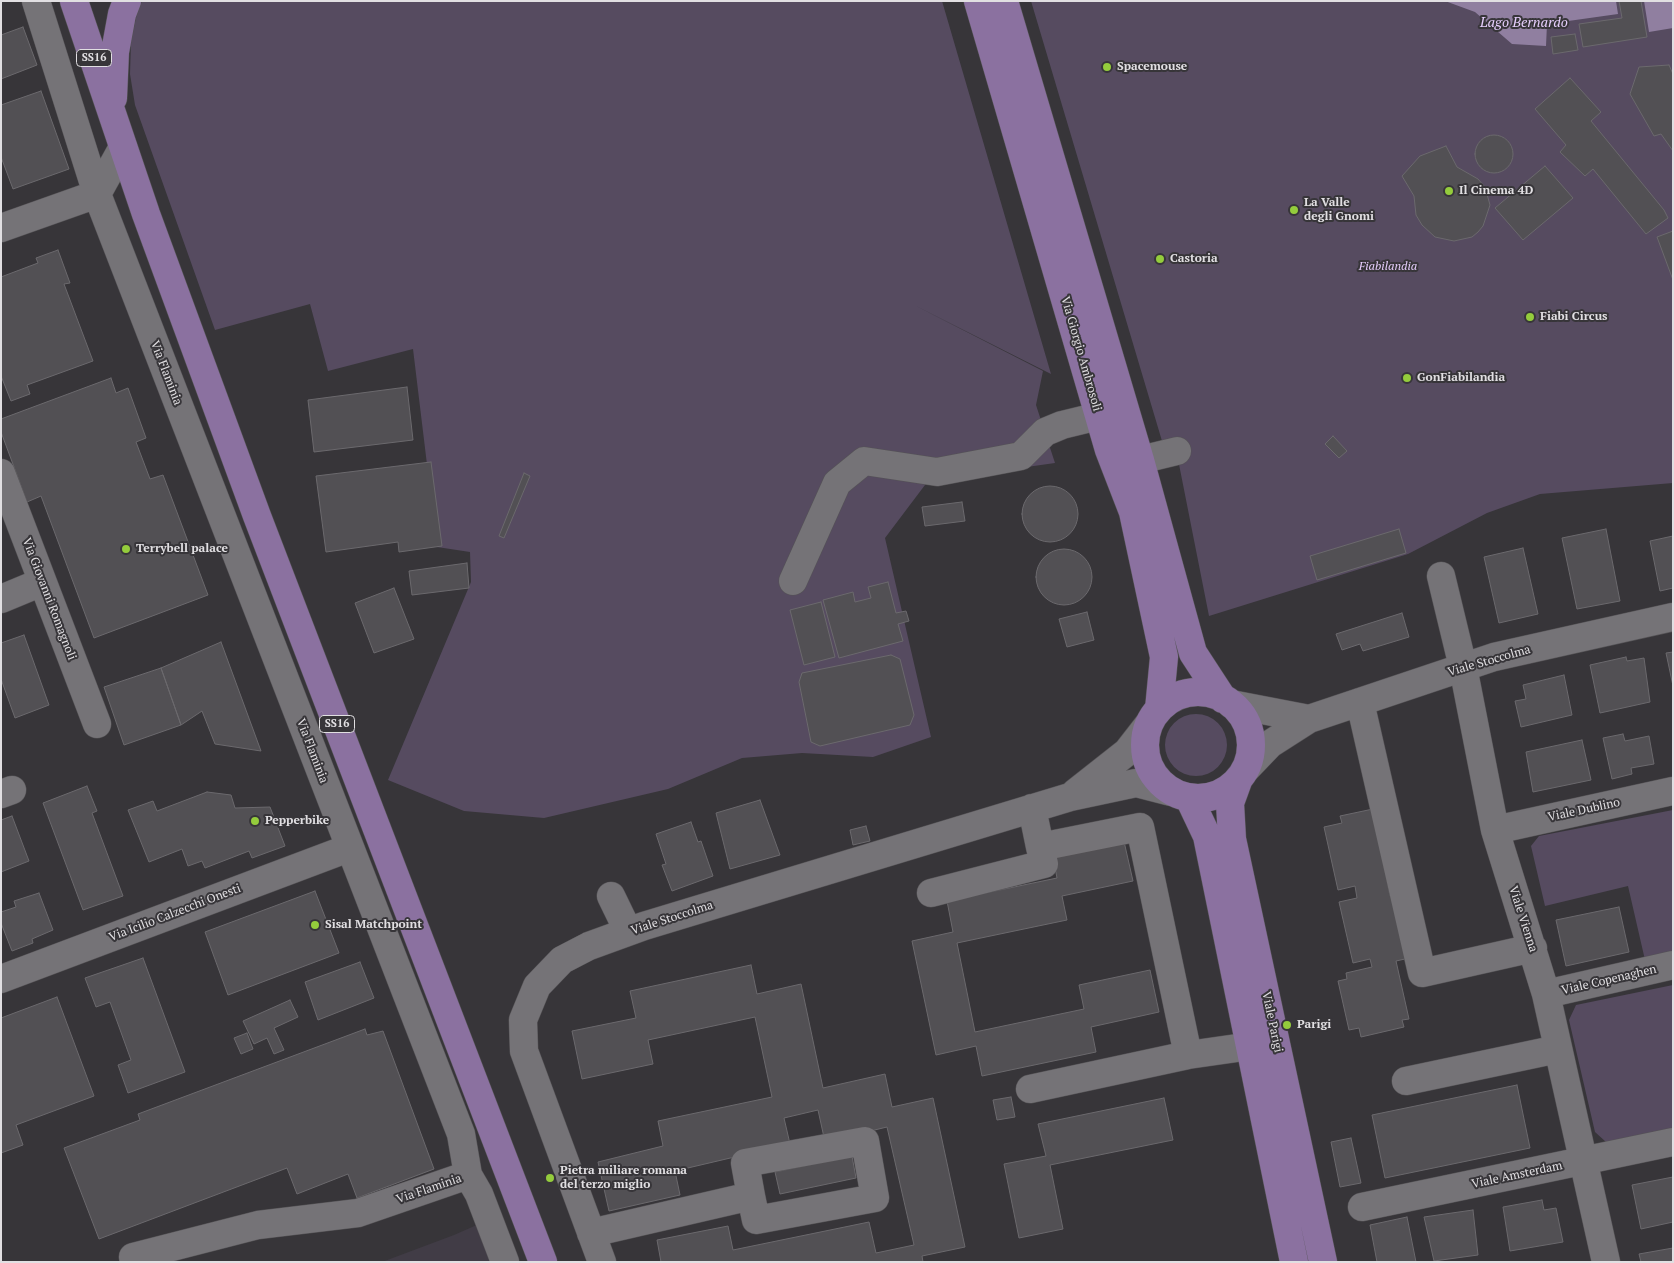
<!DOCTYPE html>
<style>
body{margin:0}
#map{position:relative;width:1674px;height:1263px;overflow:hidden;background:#373539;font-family:"PT Serif",serif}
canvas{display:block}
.frame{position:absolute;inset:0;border:2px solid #e1dfe2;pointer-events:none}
</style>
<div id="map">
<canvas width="1674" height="1263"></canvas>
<div class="frame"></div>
</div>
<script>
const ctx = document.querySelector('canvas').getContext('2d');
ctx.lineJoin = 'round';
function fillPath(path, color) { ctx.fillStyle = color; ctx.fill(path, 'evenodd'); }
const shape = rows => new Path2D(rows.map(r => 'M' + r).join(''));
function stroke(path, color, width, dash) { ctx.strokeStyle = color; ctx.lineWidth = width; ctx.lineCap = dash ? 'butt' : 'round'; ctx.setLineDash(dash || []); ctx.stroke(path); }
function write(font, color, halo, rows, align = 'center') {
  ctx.font = font + ' "PT Serif",serif'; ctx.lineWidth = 4; ctx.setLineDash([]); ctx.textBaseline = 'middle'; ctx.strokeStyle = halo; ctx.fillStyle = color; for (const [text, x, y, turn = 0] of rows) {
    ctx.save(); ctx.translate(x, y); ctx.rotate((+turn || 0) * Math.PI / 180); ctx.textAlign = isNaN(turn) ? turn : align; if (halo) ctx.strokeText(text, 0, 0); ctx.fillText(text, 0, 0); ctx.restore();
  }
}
fillPath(shape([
 [479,1224,494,1262,382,1262,454,1235]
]), '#413c46');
fillPath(shape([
 [142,1,942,1,1051,374,914,305,1043,371,1036,405,1055,463,928,481,885,538,931,737,873,757,802,753,742,758,668,789,544,818,464,811,388,780,471,582,470,552,437,547,413,349,328,371,310,304,215,330,135,105,130,74,131,41,137,13],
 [1031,1,1673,1,1673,483,1540,494,1487,513,1408,554,1209,616,1174,439,1162,441],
 '1165 745a31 31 0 1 1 62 0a31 31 0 1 1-62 0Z',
 [1673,810,1673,954,1645,960,1628,886,1545,906,1531,846,1539,836],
 [1673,985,1673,1128,1606,1142,1595,1132,1569,1020,1576,1005]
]), '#564b60');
fillPath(shape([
 [1445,1,1616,1,1618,14,1547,24,1546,46,1512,44,1475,12],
 [1644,1,1673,1,1673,28,1649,32]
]), '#907fa0');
const building = shape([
 [1619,1,1641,1,1647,37,1583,47,1579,24,1622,18,1619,1],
 [23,27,37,65,1,79,1,35,23,27],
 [1575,34,1578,50,1553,54,1551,37,1575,34],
 [1669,65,1673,74,1673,151,1661,134,1654,136,1630,94,1639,67,1669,65],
 [1570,78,1601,112,1591,121,1664,210,1668,218,1646,234,1593,169,1585,176,1560,152,1566,145,1535,109,1570,78],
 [41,91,69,169,13,189,1,157,1,105,41,91],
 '1475 154a19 19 0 1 1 38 0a19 19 0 1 1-38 0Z',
 [1446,146,1457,167,1478,179,1485,187,1490,205,1483,226,1478,232,1472,237,1454,241,1435,237,1422,225,1416,215,1414,196,1402,176,1420,156,1446,146],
 [1545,166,1573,198,1523,240,1495,208,1545,166],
 [1673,231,1673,280,1657,237,1673,231],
 [58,250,70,283,64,284,93,361,27,385,30,394,11,401,1,376,1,277,38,263,36,258,58,250],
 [111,378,116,393,128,388,146,438,136,442,150,479,163,475,208,595,94,638,41,496,27,502,1,432,1,419,111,378],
 [407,387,413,440,314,452,308,400,407,387],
 [1333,436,1347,451,1339,458,1325,444,1333,436],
 [431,462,442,546,399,552,398,542,326,552,316,476,431,462],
 [524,473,530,476,504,538,499,536,524,473],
 '1022 514a28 28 0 1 1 56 0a28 28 0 1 1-56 0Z',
 [962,502,965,521,925,526,922,507,962,502],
 [1399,529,1406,553,1317,580,1310,556,1399,529],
 [1606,529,1620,601,1577,609,1562,538,1606,529],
 [1673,536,1673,588,1660,591,1650,541,1673,536],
 [1523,548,1538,614,1499,623,1484,557,1523,548],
 '1036 577a28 28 0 1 1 56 0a28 28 0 1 1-56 0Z',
 [467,563,469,588,412,595,409,571,467,563],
 [888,582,896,613,906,611,909,621,898,624,903,641,839,658,823,600,853,592,855,602,871,598,868,587,888,582],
 [394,588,414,639,374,653,355,603,394,588],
 [821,602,835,657,804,665,790,610,821,602],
 [1087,612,1094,640,1067,647,1059,619,1087,612],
 [1402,613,1409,637,1363,651,1360,644,1342,650,1336,634,1402,613],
 [24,635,49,705,15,718,1,679,1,643,24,635],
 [221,642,261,751,215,744,202,711,181,725,161,668,221,642],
 [1673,652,1673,686,1666,653,1673,652],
 [891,655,900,659,914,715,910,725,820,746,811,742,799,682,802,673,891,655],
 [1626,657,1627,661,1644,658,1650,702,1600,713,1590,665,1626,657],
 [161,668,181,725,124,745,104,687,161,668],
 [1564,675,1572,715,1521,727,1515,701,1526,699,1523,685,1564,675],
 [1623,734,1625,741,1649,736,1654,764,1631,768,1632,774,1612,779,1603,738,1623,734],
 [1582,740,1591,780,1533,792,1526,752,1582,740],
 [87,786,97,811,92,813,123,896,83,910,43,803,87,786],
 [207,792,231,795,235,808,270,807,285,846,252,858,249,851,205,868,202,861,188,866,182,849,149,862,128,810,153,801,157,811,207,792],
 [760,800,780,855,730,869,716,813,760,800],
 [1373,809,1390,896,1397,895,1405,959,1396,961,1409,1019,1402,1020,1404,1027,1361,1037,1359,1028,1349,1030,1338,981,1347,979,1346,973,1372,967,1370,959,1353,963,1339,902,1357,898,1355,886,1338,890,1324,827,1342,823,1340,816,1373,809],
 [12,816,29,861,1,872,1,820,12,816],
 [691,822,698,842,701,841,713,876,672,891,662,865,666,864,656,834,691,822],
 [866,826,870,841,853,845,850,830,866,826],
 [1123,837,1133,881,1062,896,1067,920,957,943,975,1032,1084,1009,1079,985,1150,970,1159,1012,1091,1027,1096,1052,982,1076,976,1046,936,1055,912,941,953,932,947,901,1057,878,1052,852,1123,837],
 [315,891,339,953,228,995,205,932,315,891],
 [39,893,53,930,32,939,33,943,12,951,1,923,1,912,16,907,14,901,39,893],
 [1619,907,1629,952,1566,966,1556,920,1619,907],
 [143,958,185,1072,128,1093,118,1065,131,1060,110,1002,96,1007,85,978,143,958],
 [360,962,374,998,318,1020,305,982,360,962],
 [751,965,757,994,801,984,823,1088,885,1074,892,1107,933,1098,965,1247,922,1256,923,1262,661,1262,657,1240,728,1226,733,1250,869,1222,876,1253,914,1245,887,1127,825,1142,818,1110,784,1118,790,1144,675,1171,680,1195,609,1211,598,1162,663,1146,658,1121,772,1097,755,1017,648,1040,653,1064,582,1079,572,1031,636,1018,630,991,751,965],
 [57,997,94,1096,16,1125,23,1145,1,1153,1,1018,57,997],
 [290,1000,298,1017,274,1028,284,1050,274,1054,267,1038,254,1044,243,1021,290,1000],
 [365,1029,367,1035,383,1031,434,1169,357,1198,348,1174,297,1194,287,1168,99,1239,64,1148,140,1120,138,1114,365,1029],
 [247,1033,253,1049,241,1054,234,1038,247,1033],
 [1517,1085,1530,1148,1385,1178,1372,1115,1517,1085],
 [1011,1097,1015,1117,997,1120,993,1100,1011,1097],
 [1164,1098,1173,1140,1050,1165,1063,1229,1019,1238,1004,1164,1046,1156,1038,1124,1164,1098],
 [1351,1138,1361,1183,1340,1187,1331,1142,1351,1138],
 [852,1156,856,1178,780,1194,775,1172,852,1156],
 [1673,1177,1673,1222,1641,1229,1632,1185,1673,1177],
 [1542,1200,1544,1210,1556,1208,1563,1242,1510,1251,1503,1207,1542,1200],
 [1473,1210,1478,1255,1434,1261,1424,1217,1473,1210],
 [1407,1217,1416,1262,1377,1262,1370,1225,1407,1217],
 [1673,1248,1673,1262,1641,1262,1639,1254,1673,1248]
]);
fillPath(building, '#525054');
stroke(building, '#6b696d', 1);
const minor = shape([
 [36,1,97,194,461,1134,468,1175,479,1194,505,1262],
 [1,228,97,194,123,147],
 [1140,460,1177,451],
 [1,473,97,724],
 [1441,576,1463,667,1495,830,1546,994,1606,1262],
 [793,581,837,483,864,461,937,472,1021,456,1045,432,1062,425,1099,416],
 [1,599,42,582],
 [1360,702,1422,973,1533,948],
 [1231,704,1309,719],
 [1246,769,1270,744,1309,719,1494,657,1673,617],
 [1075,793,1127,752,1148,725],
 [1,794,12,790],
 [1032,808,1040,847,1140,827,1188,1055,1251,1046],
 [1495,830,1673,791],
 [931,893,1044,864,1040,847],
 [611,896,628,931],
 [1,979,349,848],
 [1546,994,1673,965],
 [1406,1081,1558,1049],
 [1030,1089,1188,1055],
 [1362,1207,1673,1142],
 [591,1233,751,1196,745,1163,865,1141,875,1198,756,1220,751,1196],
 [133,1257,258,1225,358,1213,468,1175],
 [602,1262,524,1051,523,1020,537,986,562,960,589,946,644,926,1070,797,1136,783,1171,792]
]);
const major = shape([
 [74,1,146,214,257,516,543,1262],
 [978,1,1109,450,1133,512,1164,657,1159,709],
 [1004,1,1140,460,1193,653,1223,699],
 [113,98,115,52,122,14,127,1],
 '1145 745a53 53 0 1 1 106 0a53 53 0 1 1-106 0Z',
 [1238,781,1230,803,1232,839,1323,1262],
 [1189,798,1207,836,1294,1262]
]);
stroke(minor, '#555356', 29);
stroke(major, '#555356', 29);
stroke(minor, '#757377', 28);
stroke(major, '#8b71a0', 28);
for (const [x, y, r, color] of [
 [1107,67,5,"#94cc3c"],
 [1449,191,5,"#94cc3c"],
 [1294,210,5,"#94cc3c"],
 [1160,259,5,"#94cc3c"],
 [1530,317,5,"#94cc3c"],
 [1407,378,5,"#94cc3c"],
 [126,549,5,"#94cc3c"],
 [255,821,5,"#94cc3c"],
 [315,925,5,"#94cc3c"],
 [1287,1025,5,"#94cc3c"],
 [550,1178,5,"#94cc3c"]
]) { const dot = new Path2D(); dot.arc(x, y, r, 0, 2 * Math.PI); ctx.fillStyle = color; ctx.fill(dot); stroke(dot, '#373539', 2); }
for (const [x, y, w] of [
 [94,58,35],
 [337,724,35]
]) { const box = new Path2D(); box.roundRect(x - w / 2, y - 8.5, w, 17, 4); ctx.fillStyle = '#373539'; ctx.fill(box); stroke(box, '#e1dfe2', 1); }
write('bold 11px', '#e1dfe2', null, [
 ["SS16",94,58],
 ["SS16",337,724]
]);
write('bold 12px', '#e1dfe2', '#373539', [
 ["Spacemouse",1117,67],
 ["Il Cinema 4D",1459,191],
 ["La Valle",1304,203],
 ["degli Gnomi",1304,217],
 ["Castoria",1170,259],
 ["Fiabi Circus",1540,317],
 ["GonFiabilandia",1417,378],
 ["Terrybell palace",136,549],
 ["Pepperbike",265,821],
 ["Sisal Matchpoint",325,925],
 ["Parigi",1297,1025],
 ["Pietra miliare romana",560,1171],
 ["del terzo miglio",560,1185]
], 'left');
write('italic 12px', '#e5cdfb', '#373539', [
 ["Fiabilandia",1388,267]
]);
write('12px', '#e1dfe2', '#373539', [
 ["Via Giorgio Ambrosoli",1081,354,74],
 ["Via Flaminia",166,373,69],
 ["Via Giovanni Romagnoli",49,599,69],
 ["Viale Stoccolma",1489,661,-16],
 ["Via Flaminia",312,751,69],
 ["Viale Dublino",1584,810,-12],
 ["Via Icilio Calzecchi Onesti",175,913,-21],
 ["Viale Stoccolma",672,918,-18],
 ["Viale Vienna",1523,919,72],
 ["Viale Copenaghen",1609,980,-13],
 ["Viale Parigi",1272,1022,78],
 ["Viale Amsterdam",1517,1175,-12],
 ["Via Flaminia",429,1189,-19]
]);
write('italic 14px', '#e7cffd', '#373539', [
 ["Lago Bernardo",1524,23]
]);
</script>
